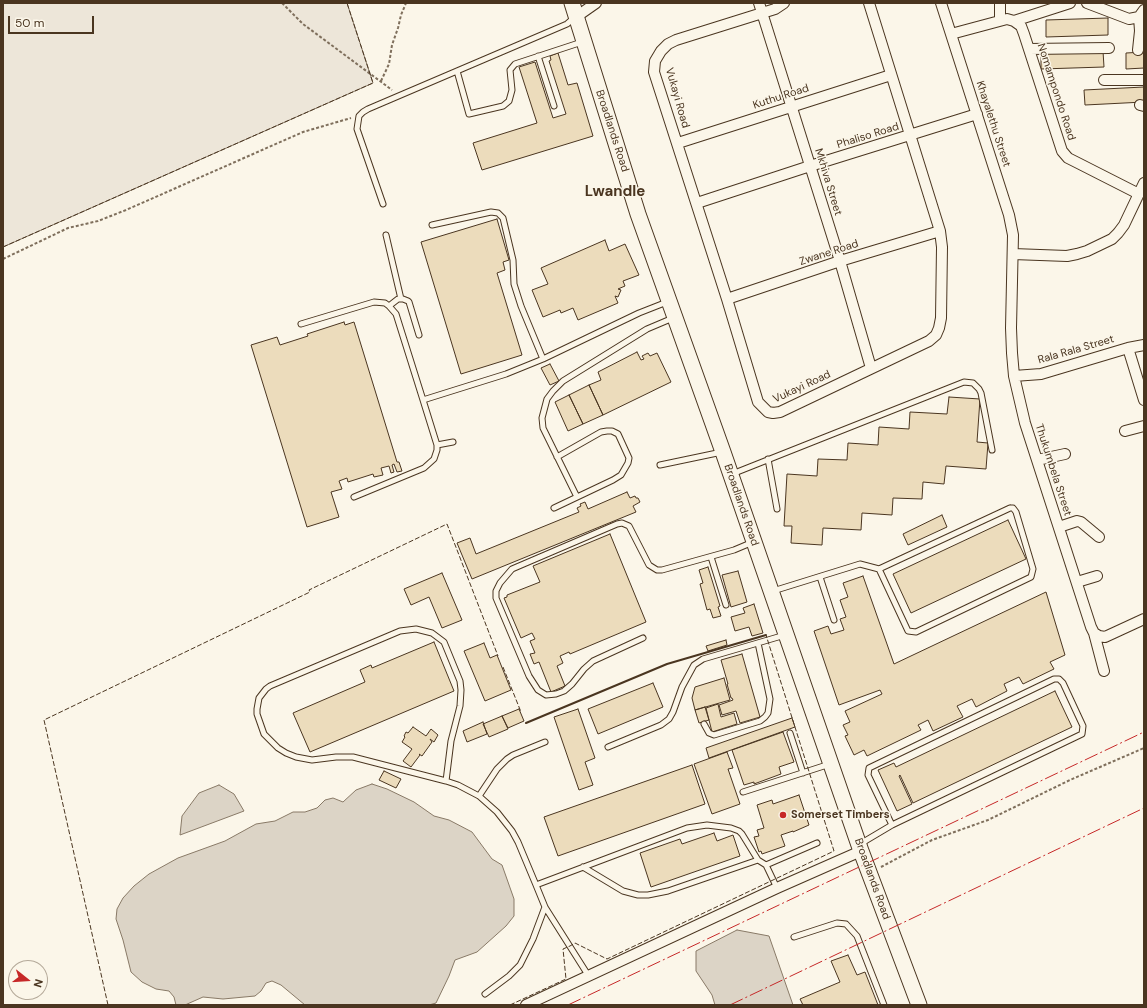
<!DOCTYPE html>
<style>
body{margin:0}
#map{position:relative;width:1147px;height:1008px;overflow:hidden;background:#fbf6e9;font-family:"DM Sans",sans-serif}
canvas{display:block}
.frame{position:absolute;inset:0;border:4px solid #4a3520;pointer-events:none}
.north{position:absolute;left:8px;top:960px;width:40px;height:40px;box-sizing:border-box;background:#fbf6e9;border:1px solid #b4a999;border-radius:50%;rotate:107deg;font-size:11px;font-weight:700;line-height:16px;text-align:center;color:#4a3520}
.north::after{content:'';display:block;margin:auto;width:14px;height:18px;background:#c62828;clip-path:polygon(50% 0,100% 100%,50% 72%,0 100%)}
.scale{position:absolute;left:8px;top:16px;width:86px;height:18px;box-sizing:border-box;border:2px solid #4a3520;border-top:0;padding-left:5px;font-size:12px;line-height:14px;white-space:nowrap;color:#4a3520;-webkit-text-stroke:3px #fbf6e9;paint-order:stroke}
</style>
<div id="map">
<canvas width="1147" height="1008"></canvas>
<div class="frame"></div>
<div class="north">N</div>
<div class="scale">50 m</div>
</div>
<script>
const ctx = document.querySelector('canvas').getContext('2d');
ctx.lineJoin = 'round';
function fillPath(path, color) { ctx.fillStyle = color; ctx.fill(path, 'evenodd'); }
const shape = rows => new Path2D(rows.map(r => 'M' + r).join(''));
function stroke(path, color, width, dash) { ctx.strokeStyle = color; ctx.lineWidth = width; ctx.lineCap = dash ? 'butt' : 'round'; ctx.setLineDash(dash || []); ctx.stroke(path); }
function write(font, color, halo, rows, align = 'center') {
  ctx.font = font + ' "DM Sans",sans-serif'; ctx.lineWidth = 3; ctx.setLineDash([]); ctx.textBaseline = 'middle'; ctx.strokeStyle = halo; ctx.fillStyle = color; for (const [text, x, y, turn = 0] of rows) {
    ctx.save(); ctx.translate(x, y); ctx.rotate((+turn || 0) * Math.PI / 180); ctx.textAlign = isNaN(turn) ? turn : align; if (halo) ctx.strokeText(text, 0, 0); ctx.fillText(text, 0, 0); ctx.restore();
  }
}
const green = shape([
 [3,3,347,3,373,83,3,247,3,3]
]);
fillPath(green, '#ede6d9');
stroke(green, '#887966', 1);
const water = shape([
 [372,784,387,789,414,802,434,816,449,820,472,832,492,859,502,865,514,899,514,916,506,926,477,952,455,960,449,976,436,1003,429,1005,305,1005,281,985,272,981,266,983,261,991,255,996,223,999,203,997,185,1005,176,1005,174,997,169,991,156,989,142,982,131,972,123,940,116,919,117,909,123,898,134,886,149,874,178,858,225,841,256,824,275,821,293,812,305,812,317,808,325,800,333,798,343,802,356,790,372,784],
 [219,785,234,794,244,811,180,835,182,816,199,793,219,785],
 [737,930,769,936,793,1005,715,1005,712,995,696,971,696,951,737,930]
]);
fillPath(water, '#dcd4c6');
stroke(water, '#887966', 1);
const building = shape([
 [1108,18,1108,35,1046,37,1046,20,1108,18],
 [1103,51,1104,67,1041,69,1041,53,1103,51],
 [1144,52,1144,68,1126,69,1126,53,1144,52],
 [558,53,568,85,577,83,593,136,482,170,473,143,537,123,519,67,535,62,553,118,566,114,549,61,551,60,550,56,558,53],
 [1144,87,1144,102,1085,105,1084,90,1144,87],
 [497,219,509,260,503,262,505,270,497,273,522,355,461,374,421,242,497,219],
 [605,240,609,251,625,244,639,275,623,281,625,286,618,289,621,290,618,297,615,296,618,303,578,320,573,308,561,313,560,310,543,317,532,290,548,284,541,268,605,240],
 [344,322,345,325,354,322,397,462,399,462,402,471,397,472,394,464,392,465,394,472,391,473,389,466,381,468,383,475,374,477,373,474,348,482,347,478,339,481,342,489,331,492,339,517,307,527,251,345,277,337,280,345,308,336,307,334,344,322],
 [637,352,641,360,644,359,642,356,648,353,650,356,657,353,671,382,603,415,589,385,601,380,598,372,637,352],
 [550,364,559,381,550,385,541,368,550,364],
 [589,385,603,415,583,424,569,395,589,385],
 [569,395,583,424,568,431,555,402,569,395],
 [949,397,980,399,977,442,988,443,986,469,946,466,944,484,923,482,922,499,893,498,892,515,862,513,861,530,823,528,822,545,791,543,792,526,784,526,787,474,817,476,818,459,847,460,848,443,878,445,879,427,909,429,910,412,947,414,949,397],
 [627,492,630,498,635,496,636,498,638,498,640,502,633,506,636,512,472,579,457,543,470,538,476,554,579,512,577,508,581,506,580,504,585,502,588,509,627,492],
 [942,515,947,527,908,545,903,534,942,515],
 [1008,520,1026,559,911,613,893,574,1008,520],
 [610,534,646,622,570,654,569,652,560,656,563,663,557,666,565,686,551,692,539,662,534,664,530,654,535,653,530,641,535,639,532,633,521,638,504,598,507,597,507,595,540,582,533,566,610,534],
 [708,567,720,606,718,607,721,616,713,618,710,609,707,610,700,584,703,583,699,570,708,567],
 [738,571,747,602,731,607,722,575,738,571],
 [442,573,462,620,442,628,429,597,411,605,404,589,442,573],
 [863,576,894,664,1046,592,1065,655,1050,662,1054,669,1023,684,1019,677,1004,684,1007,691,976,707,972,699,957,706,963,717,933,731,928,720,918,725,921,730,867,756,864,750,854,755,845,736,848,735,843,725,850,722,845,711,882,694,880,690,839,705,814,631,828,626,831,634,844,630,840,619,846,617,840,600,848,597,843,583,863,576],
 [754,604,763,633,752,636,749,627,735,631,731,617,745,613,743,608,754,604],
 [726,640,727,645,708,651,706,646,726,640],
 [434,642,454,691,310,752,293,713,365,682,360,670,371,665,372,668,434,642],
 [484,643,490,658,497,655,511,690,485,701,464,651,484,643],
 [742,654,760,717,740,723,736,711,722,715,719,705,733,700,732,698,731,698,727,684,728,684,721,660,742,654],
 [724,678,730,700,695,710,692,698,695,687,724,678],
 [653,683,663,707,598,734,588,709,653,683],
 [1055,691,1072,727,913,803,900,775,899,776,912,804,897,811,878,770,894,763,896,767,1055,691],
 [718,704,721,717,734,713,737,724,712,732,706,708,718,704],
 [705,707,709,720,699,723,695,710,705,707],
 [519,709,524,721,508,728,502,716,519,709],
 [578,709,595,758,585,762,593,785,579,790,554,717,578,709],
 [502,716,508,729,489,737,483,724,502,716],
 [792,718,795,727,709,758,706,748,792,718],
 [483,722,487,734,467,742,463,731,483,722],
 [413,727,426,736,431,729,438,735,434,742,430,739,432,742,422,756,419,754,420,755,411,767,403,761,412,749,402,742,405,737,404,736,406,732,408,733,413,727],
 [783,732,794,762,779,767,781,774,754,784,754,782,744,785,732,750,783,732],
 [727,752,733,768,728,769,740,804,712,814,694,764,727,752],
 [692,765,705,804,558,856,544,817,692,765],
 [384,771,401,779,396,788,379,780,384,771],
 [799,795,809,825,793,832,793,831,781,835,785,846,762,854,761,851,759,852,754,837,759,836,757,830,764,828,757,805,772,800,773,804,799,795],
 [714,833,717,841,733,835,740,856,651,887,640,853,680,839,682,844,714,833],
 [848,955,857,975,865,972,878,1005,803,1005,800,999,840,982,831,961,848,955]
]);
fillPath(building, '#ecdcbc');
stroke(building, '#4a3520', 1);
const service = shape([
 [538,56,554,106],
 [457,71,469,114,503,106,509,101,512,90,510,70,515,64,582,42],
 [383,204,357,129,359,116,363,112,368,109,567,24,575,17],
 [432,225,491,212,498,213,503,218,513,260,514,284,521,306,543,359],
 [386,235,401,299],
 [389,306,398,299,403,299,408,301,409,302,419,335],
 [301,324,374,302,385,303,389,306,396,314,423,400],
 [437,445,453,442],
 [768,459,777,509],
 [660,465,722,452],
 [732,474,964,382,973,383,979,389,981,393,992,450],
 [354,497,424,468,434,459,437,450,437,445,423,400,506,374,543,359,639,313,667,302],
 [577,497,543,428,542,418,547,399,553,391,563,381,647,329,673,318],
 [554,508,613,480,621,475,628,463,629,458,618,434,612,431,607,431,601,432,557,457],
 [1010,508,1013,508,1016,512,1033,569,1031,577,916,632,908,631,879,569,1010,508],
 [711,557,726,605],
 [820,577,834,620],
 [773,591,860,564,879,569],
 [643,638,593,661,584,669,572,684,564,691,556,694,546,695,538,690,529,676,496,598,496,591,500,583,512,569,617,524,622,523,629,526,649,565,657,570,662,570,734,550,753,542],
 [704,724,709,733,714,735,760,721,765,717,768,713,770,699,758,643],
 [790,733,803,773],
 [608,747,661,725,669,719,673,712,682,687,694,665,703,659,785,635],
 [446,781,451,741,460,706,461,690,460,681,444,642,432,633,416,629,400,631,270,686,266,689,259,698,257,709,257,714,264,734,278,748,286,753,296,757,312,760,336,757,353,757,446,781,458,785,479,796,497,812,512,831,518,842,536,885,687,828,707,825,731,828,739,831,742,834,758,860,766,865,777,888],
 [743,792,830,764],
 [479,796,497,769,507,759,513,755,545,742],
 [860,844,892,825,1082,734,1083,726,1063,683,1059,679,1054,679,869,768,868,775,892,825],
 [766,865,817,843],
 [583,867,623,891,638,895,648,895,668,891,758,860],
 [536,885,545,907,588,975],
 [794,937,837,923,846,924,857,936,884,1005],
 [485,994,509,976,520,965,533,939,545,907]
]);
const minor = shape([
 [759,3,840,261,871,368],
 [784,3,775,9,676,40,668,44,661,51,655,61,654,72,727,299,758,402,768,412,773,413,780,412,929,341,936,335,939,328,941,318,942,247,940,231,869,3],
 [941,3,1009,215,1013,235,1011,328,1012,353,1014,376,1025,423,1091,627,1094,633,1099,636,1105,637,1144,619],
 [1000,3,1000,20],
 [1087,3,1129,19,1139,17,1144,10],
 [576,17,596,3],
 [1014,21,1070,3],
 [951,34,1007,19,1014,21,1021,26,1024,34,1062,151,1068,158,1076,162,1139,194],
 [1029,49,1109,48],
 [1138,50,1140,31,1139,17],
 [1104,80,1144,80],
 [1140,105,1144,106],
 [678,143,891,75],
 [697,203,810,166,977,114],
 [1013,254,1067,256,1077,254,1087,251,1112,239,1118,233,1124,225,1144,183],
 [727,299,840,261,940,231],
 [1128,348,1144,400],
 [1014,376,1041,374,1128,348,1144,345],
 [1125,431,1144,426],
 [1037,460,1065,454],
 [1059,527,1077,521,1081,522,1099,537],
 [1077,582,1097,576],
 [1094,633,1104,671],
 [526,1005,777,888,861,851]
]);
const secondary = shape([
 [572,3,638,214,723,452,861,851,919,1005]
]);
stroke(service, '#4a3520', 7);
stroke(minor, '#4a3520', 12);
stroke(secondary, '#4a3520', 17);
stroke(shape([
 [282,3,303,24,392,90],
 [381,81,389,64,392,45,398,28,401,15,406,3],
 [3,259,68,228,98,221,126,210,303,132,351,118],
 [881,867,932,840,988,820,1070,780,1144,748]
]), '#7f6f5c', 2, [3, 2]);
stroke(service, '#fbf6e9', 5);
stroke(minor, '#fbf6e9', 10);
stroke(secondary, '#fbf6e9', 15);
stroke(shape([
 [3,247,373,83,347,3],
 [503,667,521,712],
 [108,1005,44,720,310,592,309,590,447,524,498,656],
 [510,1005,566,979,563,949,570,946,575,943,607,959,834,851,766,635]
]), '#4a3520', 1, [5, 2]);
stroke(shape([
 [526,723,667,664,766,635]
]), '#4a3520', 2);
stroke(shape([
 [568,1005,1144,732],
 [730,1005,1144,808]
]), '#c62828', 1, [14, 3, 2, 3]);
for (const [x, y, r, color] of [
 [783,815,4,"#c62828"]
]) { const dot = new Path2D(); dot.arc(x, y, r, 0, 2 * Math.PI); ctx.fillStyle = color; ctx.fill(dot); stroke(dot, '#fbf6e9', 1.5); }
write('11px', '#4a3520', '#fbf6e9', [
 ["Nomampondo Road",1056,92,72],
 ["Kuthu Road",781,97,-18],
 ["Vukayi Road",677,98,74],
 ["Khayalethu Street",993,124,72],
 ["Broadlands Road",612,131,72],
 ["Phaliso Road",868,136,-17],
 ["Mkhiva Street",828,182,73],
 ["Zwane Road",829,253,-18],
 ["Rala Rala Street",1076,350,-16],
 ["Vukayi Road",802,387,-25],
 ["Thukumbela Street",1053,470,72],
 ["Broadlands Road",741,505,71],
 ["Broadlands Road",872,879,70]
]);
write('bold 11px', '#4a3520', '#fbf6e9', [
 ["Somerset Timbers",791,815]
], 'left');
write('bold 15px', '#4a3520', '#fbf6e9', [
 ["Lwandle",615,192]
]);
</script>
